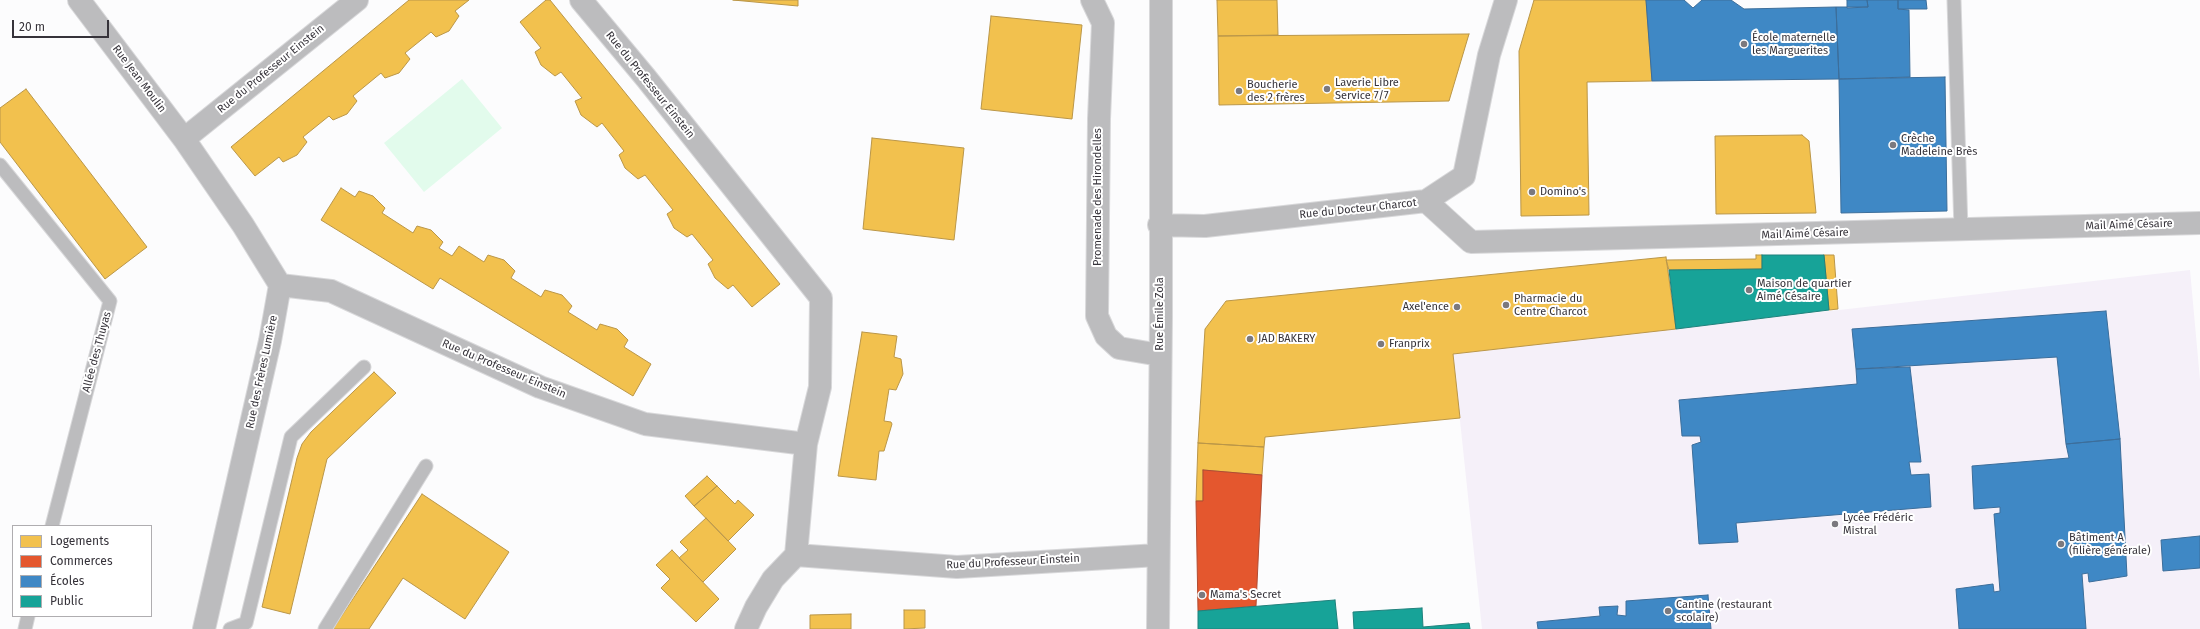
<!DOCTYPE html>
<meta charset="utf-8">
<style>
body{margin:0}
#map{position:relative;width:2200px;height:629px;overflow:hidden;background:#fcfcfd;font-family:"Fira Sans",sans-serif}
canvas{display:block}
.legend{position:absolute;left:12px;top:525px;width:140px;height:92px;box-sizing:border-box;background:#fff;border:1px solid #afadb0;margin:0;padding:5px 7px;list-style:none;font-size:12px;color:#36333a}
.legend li{display:flex;align-items:center;gap:8px;height:20px}
.legend b{width:20px;border:1px solid #afadb0}
.scale{position:absolute;left:12px;top:20px;width:97px;height:18px;box-sizing:border-box;border:2px solid #36333a;border-top:0;padding-left:5px;font-size:12px;line-height:14px;white-space:nowrap;color:#36333a;-webkit-text-stroke:3px #fff;paint-order:stroke}
</style>
<div id="map">
<canvas width="2200" height="629"></canvas>
<ul class="legend">
<li><b style="height:11px;background:#f2c14e"></b>Logements</li>
<li><b style="height:11px;background:#e4572e"></b>Commerces</li>
<li><b style="height:11px;background:#3f88c5"></b>Écoles</li>
<li><b style="height:11px;background:#17a398"></b>Public</li>
</ul>
<div class="scale">20 m</div>
</div>
<script>
const ctx = document.querySelector('canvas').getContext('2d');
ctx.lineJoin = 'round';
function fillPath(path, color) { ctx.fillStyle = color; ctx.fill(path, 'evenodd'); }
const shape = rows => new Path2D(rows.map(r => 'M' + r).join(''));
function stroke(path, color, width, dash) { ctx.strokeStyle = color; ctx.lineWidth = width; ctx.lineCap = dash ? 'butt' : 'round'; ctx.setLineDash(dash || []); ctx.stroke(path); }
function write(font, color, halo, rows, align = 'center') {
  ctx.font = font + ' "Fira Sans",sans-serif'; ctx.lineWidth = 4; ctx.setLineDash([]); ctx.textBaseline = 'middle'; ctx.strokeStyle = halo; ctx.fillStyle = color; for (const [text, x, y, turn = 0] of rows) {
    ctx.save(); ctx.translate(x, y); ctx.rotate((+turn || 0) * Math.PI / 180); ctx.textAlign = isNaN(turn) ? turn : align; if (halo) ctx.strokeText(text, 0, 0); ctx.fillText(text, 0, 0); ctx.restore();
  }
}
fillPath(shape([
 [2190,270,2200,380,2200,629,1482,629,1453,354]
]), '#f5f0f9');
fillPath(shape([
 [462,79,502,128,424,192,384,143]
]), '#e2fbec');
const homes = shape([
 [409,0,469,0,455,11,459,16,449,31,436,37,431,32,405,53,410,59,399,73,385,78,381,73,353,96,357,101,347,114,333,120,329,116,303,137,307,142,297,155,283,162,279,157,255,176,231,147,409,0],
 [546,0,550,0,780,284,752,307,733,285,728,289,715,278,708,264,713,260,692,234,687,237,674,228,667,214,673,210,645,175,638,179,625,168,619,155,624,151,602,123,597,127,581,115,575,101,582,98,561,72,555,76,541,65,535,52,541,48,520,22,546,0],
 [733,0,798,0,798,6,733,0],
 [1217,0,1277,0,1278,35,1218,36,1217,0],
 [1534,0,1646,0,1652,81,1587,82,1589,215,1521,216,1519,51,1534,0],
 [991,16,1082,25,1072,119,981,109,991,16],
 [1469,34,1449,101,1219,105,1218,36,1469,34],
 [26,89,147,247,105,279,0,142,0,108,26,89],
 [1802,135,1809,141,1816,213,1716,214,1715,136,1802,135],
 [872,138,964,148,954,240,863,229,872,138],
 [341,188,355,197,359,191,373,196,385,208,382,213,413,233,417,226,431,230,443,242,439,248,452,256,459,246,484,262,488,255,504,260,515,271,511,278,541,297,545,290,562,295,572,306,568,312,597,330,600,324,617,329,628,340,624,347,651,364,633,396,440,278,433,289,321,220,341,188],
 [1756,255,1762,255,1762,269,1669,270,1666,260,1756,259,1756,255],
 [1824,255,1834,255,1838,309,1829,310,1824,255],
 [1666,257,1676,329,1453,354,1460,418,1265,437,1264,447,1198,443,1205,329,1226,301,1666,257],
 [862,332,897,336,894,357,901,359,903,374,896,390,889,389,884,421,891,422,892,424,884,451,879,451,876,480,838,476,862,332],
 [374,372,396,393,327,459,290,614,262,607,297,458,302,444,311,432,374,372],
 [1198,443,1264,447,1262,475,1203,470,1203,501,1196,501,1198,443],
 [707,476,717,486,694,506,685,496,707,476],
 [717,486,735,504,738,500,754,515,728,541,694,506,717,486],
 [422,494,509,552,465,619,403,578,369,629,333,629,422,494],
 [706,518,736,549,703,582,679,558,688,550,680,542,706,518],
 [672,550,719,599,696,622,661,588,670,579,656,565,672,550],
 [904,610,925,610,925,628,904,629,904,610],
 [851,614,851,629,810,629,810,615,851,614]
]);
fillPath(homes, '#f2c14e');
stroke(homes, '#ba9648', 1);
const shops = shape([
 [1203,470,1262,475,1256,606,1198,611,1196,501,1203,501,1203,470]
]);
fillPath(shops, '#e4572e');
stroke(shops, '#b04c32', 1);
const schools = shape([
 [1646,0,1684,0,1693,8,1702,0,1731,0,1744,9,1836,7,1839,79,1652,81,1646,0],
 [1847,0,1867,0,1868,7,1847,8,1847,0],
 [1867,0,1898,0,1898,9,1909,10,1910,77,1839,79,1836,7,1868,7,1867,0],
 [1898,0,1926,0,1927,9,1898,9,1898,0],
 [1945,77,1947,211,1841,213,1839,79,1945,77],
 [2106,311,2120,439,2066,444,2057,357,1856,369,1852,329,2106,311],
 [1910,367,1921,462,1909,462,1911,475,1929,474,1931,507,1736,523,1738,542,1699,544,1692,445,1701,442,1700,436,1682,436,1679,400,1857,384,1856,369,1910,367],
 [2120,439,2127,576,2089,582,2088,573,2082,574,2086,629,1959,629,1956,589,1993,584,1994,592,2000,591,1994,514,2000,513,2000,507,1974,509,1972,466,2069,458,2066,444,2120,439],
 [2200,536,2200,568,2163,571,2161,540,2200,536],
 [1708,595,1711,629,1538,629,1537,622,1600,616,1599,607,1618,606,1617,615,1626,616,1626,601,1708,595]
]);
fillPath(schools, '#3f88c5');
stroke(schools, '#3c6e9b', 1);
const public = shape([
 [1762,255,1824,255,1829,310,1676,329,1669,270,1762,269,1762,255],
 [1335,600,1338,629,1198,629,1198,611,1335,600],
 [1422,608,1423,627,1469,623,1470,629,1354,629,1353,612,1422,608]
]);
fillPath(public, '#17a398');
stroke(public, '#20817c', 1);
const lane = shape([
 [1954,0,1961,230],
 [0,165,110,301,52,526],
 [25,629,28,616],
 [230,629,246,623,291,437,364,367],
 [325,629,426,466]
]);
const street = shape([
 [79,0,184,139,243,225,280,285,270,341,204,629],
 [581,0,646,78,821,298,820,387,806,444,796,555,773,579,756,607,746,629],
 [1092,0,1103,23,1099,119,1097,316,1106,336,1119,348,1160,355],
 [184,139,357,0],
 [1426,201,1471,242,2200,223],
 [1159,225,1205,226,1426,201,1464,176,1489,55,1506,0],
 [280,285,331,291,540,387,645,424,806,444],
 [796,555,957,567,1158,555],
 [1158,629,1161,316,1161,0]
]);
stroke(lane, '#d8d8da', 15);
stroke(street, '#d8d8da', 24);
stroke(lane, '#bcbcbe', 13);
stroke(street, '#bcbcbe', 22);
for (const [x, y, r, color] of [
 [1744,44,4,"#7b797e"],
 [1327,89,4,"#7b797e"],
 [1239,91,4,"#7b797e"],
 [1893,145,4,"#7b797e"],
 [1532,192,4,"#7b797e"],
 [1749,290,4,"#7b797e"],
 [1506,305,4,"#7b797e"],
 [1457,307,4,"#7b797e"],
 [1250,339,4,"#7b797e"],
 [1381,344,4,"#7b797e"],
 [1835,524,4,"#7b797e"],
 [2061,544,4,"#7b797e"],
 [1202,595,4,"#7b797e"],
 [1668,611,4,"#7b797e"]
]) { const dot = new Path2D(); dot.arc(x, y, r, 0, 2 * Math.PI); ctx.fillStyle = color; ctx.fill(dot); stroke(dot, '#fff', 1.5); }
write('11px', '#36333a', '#fff', [
 ["École maternelle",1752,38],
 ["les Marguerites",1752,51],
 ["Laverie Libre",1335,83],
 ["Service 7/7",1335,96],
 ["Boucherie",1247,85],
 ["des 2 frères",1247,98],
 ["Crèche",1901,139],
 ["Madeleine Brès",1901,152],
 ["Domino's",1540,192],
 ["Maison de quartier",1757,284],
 ["Aimé Césaire",1757,297],
 ["Pharmacie du",1514,299],
 ["Centre Charcot",1514,312],
 ["Axel'ence",1449,307,"right"],
 ["JAD BAKERY",1258,339],
 ["Franprix",1389,344],
 ["Lycée Frédéric",1843,518],
 ["Mistral",1843,531],
 ["Bâtiment A",2069,538],
 ["(filière générale)",2069,551],
 ["Mama's Secret",1210,595],
 ["Cantine (restaurant",1676,605],
 ["scolaire)",1676,618]
], 'left');
write('11px', '#36333a', '#fff', [
 ["Rue du Professeur Einstein",271,69,-39],
 ["Rue Jean Moulin",139,79,53],
 ["Rue du Professeur Einstein",650,85,51],
 ["Promenade des Hirondelles",1098,197,-90],
 ["Rue du Docteur Charcot",1358,209,-6],
 ["Mail Aimé Césaire",2129,225,-2],
 ["Mail Aimé Césaire",1805,234,-2],
 ["Rue Émile Zola",1160,314,-90],
 ["Allée des Thuyas",97,352,-75],
 ["Rue du Professeur Einstein",504,369,23],
 ["Rue des Frères Lumière",262,372,-78],
 ["Rue du Professeur Einstein",1013,562,-3]
]);
</script>
